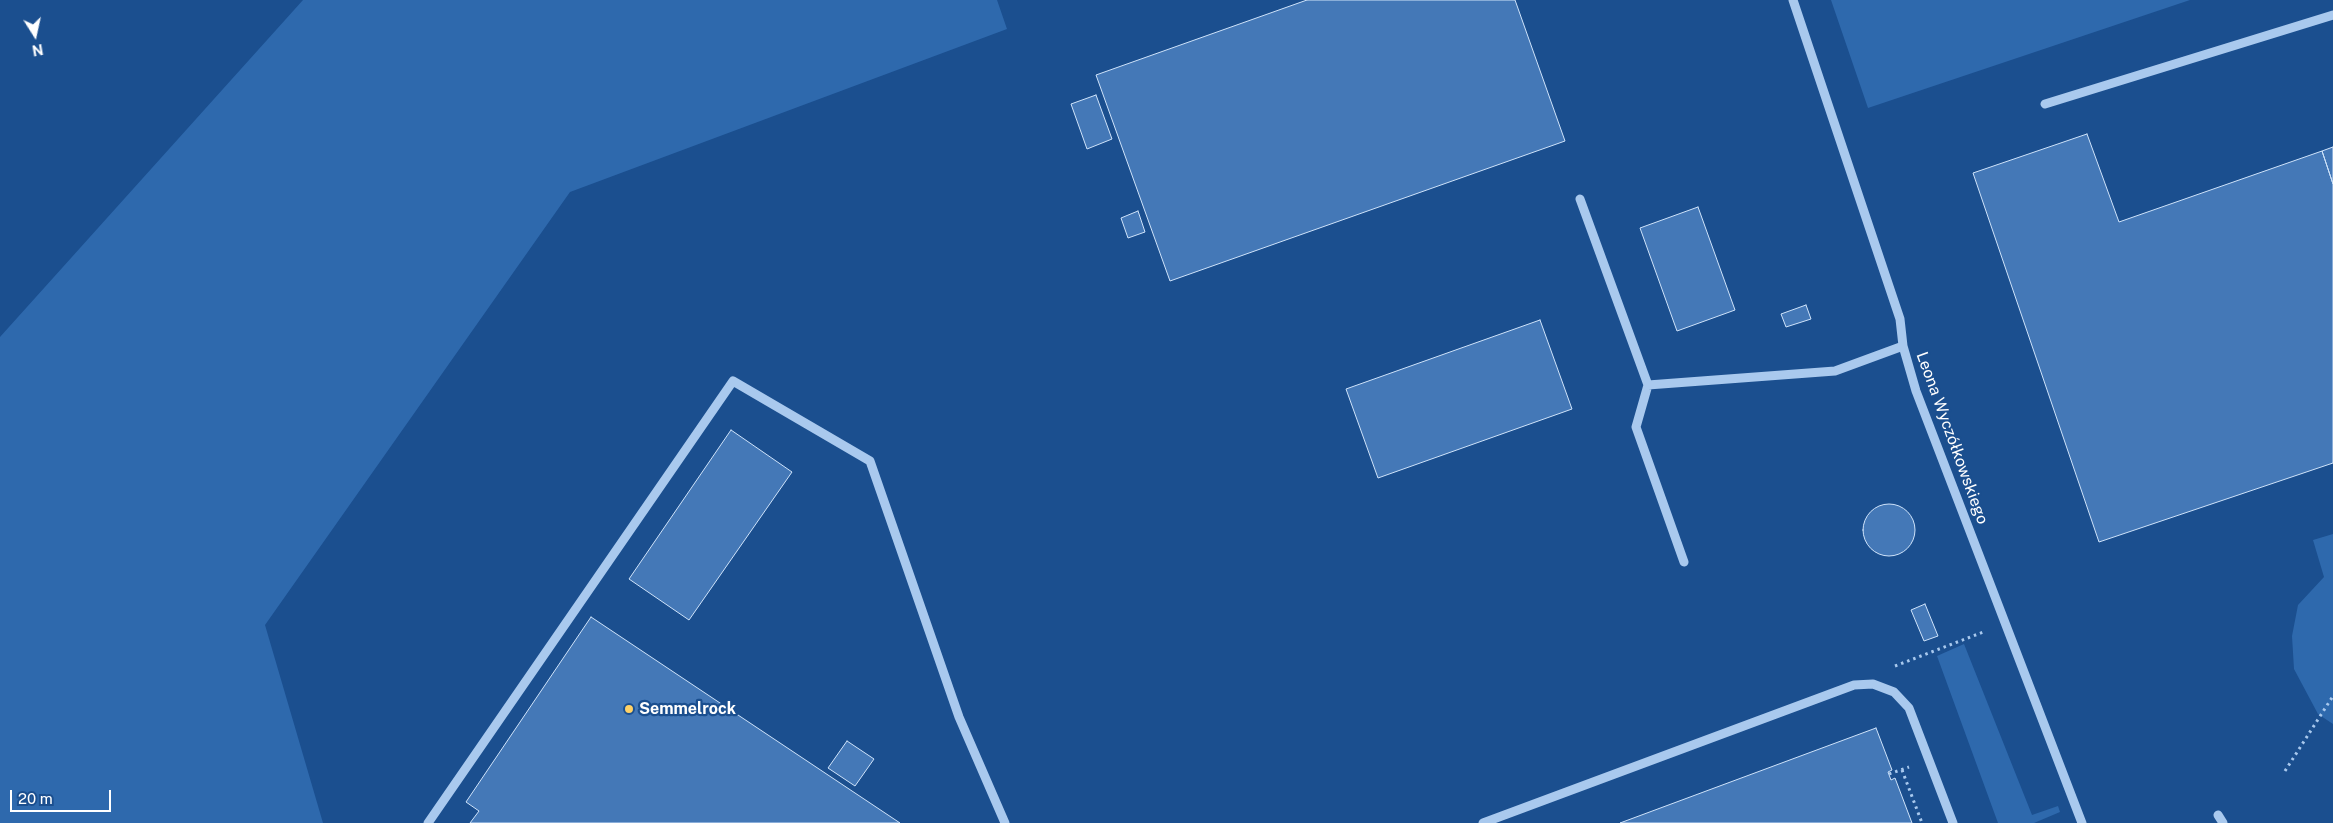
<!DOCTYPE html>
<meta charset="utf-8">
<style>
body{margin:0}
#map{position:relative;width:2333px;height:823px;overflow:hidden;background:#1b4f8f;font-family:"Public Sans",sans-serif}
canvas{display:block}
.north{position:absolute;left:10px;top:10px;width:50px;height:50px;-webkit-text-stroke:4px #1b4f8f;paint-order:stroke;rotate:170deg;font-size:14px;font-weight:700;line-height:20px;text-align:center;color:#fff}
.north::after{content:'';display:block;margin:auto;width:18px;height:22px;background:#fff;clip-path:polygon(50% 0,100% 100%,50% 72%,0 100%)}
.scale{position:absolute;left:10px;top:790px;width:101px;height:22px;box-sizing:border-box;border:2px solid #fff;border-top:0;padding-left:6px;font-size:15px;line-height:18px;white-space:nowrap;color:#fff;-webkit-text-stroke:4px #1b4f8f;paint-order:stroke}
</style>
<div id="map">
<canvas width="2333" height="823"></canvas>
<div class="north">N</div>
<div class="scale">20 m</div>
</div>
<script>
const ctx = document.querySelector('canvas').getContext('2d');
ctx.lineJoin = 'round';
function fillPath(path, color) { ctx.fillStyle = color; ctx.fill(path, 'evenodd'); }
const shape = rows => new Path2D(rows.map(r => 'M' + r).join(''));
function stroke(path, color, width, dash) { ctx.strokeStyle = color; ctx.lineWidth = width; ctx.lineCap = dash ? 'butt' : 'round'; ctx.setLineDash(dash || []); ctx.stroke(path); }
function write(font, color, halo, rows, align = 'center') {
  ctx.font = font + ' "Public Sans",sans-serif'; ctx.lineWidth = 4.5; ctx.setLineDash([]); ctx.textBaseline = 'middle'; ctx.strokeStyle = halo; ctx.fillStyle = color; for (const [text, x, y, turn = 0] of rows) {
    ctx.save(); ctx.translate(x, y); ctx.rotate((+turn || 0) * Math.PI / 180); ctx.textAlign = isNaN(turn) ? turn : align; if (halo) ctx.strokeText(text, 0, 0); ctx.fillText(text, 0, 0); ctx.restore();
  }
}
fillPath(shape([
 [303,0,997,0,1007,29,570,192,265,625,323,823,0,823,0,337],
 [1831,0,2190,0,1868,108],
 [2333,534,2333,724,2318,714,2294,669,2292,636,2298,605,2324,577,2313,540],
 [1964,644,2032,815,2058,806,2060,812,2034,823,1998,823,1937,656]
]), '#2e69ad');
const building = shape([
 [1307,0,1515,0,1565,141,1170,281,1096,75,1307,0],
 [1096,95,1112,139,1087,149,1071,104,1096,95],
 [2087,134,2119,222,2322,151,2333,184,2333,463,2099,542,1973,173,2087,134],
 [2333,147,2333,184,2322,151,2333,147],
 [1698,207,1735,310,1677,331,1640,228,1698,207],
 [1138,211,1145,232,1128,238,1121,218,1138,211],
 [1806,305,1811,319,1786,327,1781,314,1806,305],
 [1540,320,1572,409,1378,478,1346,389,1540,320],
 [731,430,792,472,689,620,629,579,731,430],
 '1863 530a26 26 0 1 1 52 0a26 26 0 1 1-52 0Z',
 [1925,604,1938,636,1924,641,1911,610,1925,604],
 [591,617,900,823,470,823,479,811,466,802,591,617],
 [1876,728,1892,770,1888,772,1891,780,1895,778,1912,823,1620,823,1876,728],
 [847,741,874,759,855,786,828,768,847,741]
]);
fillPath(building, '#4478b7');
stroke(building, '#cfe3fa', 1);
stroke(shape([
 [1895,666,1986,631],
 [1902,770,1922,823],
 [2285,771,2333,696],
 [1889,774,1909,767]
]), '#a9c9ee', 3, [2.5, 4]);
stroke(shape([
 [1793,0,1900,319,1903,346,1916,391,2082,823],
 [2045,104,2333,15],
 [1580,199,1648,385,1835,371,1903,346],
 [1648,385,1636,427,1684,562],
 [2218,815,2223,823],
 [428,823,733,381,870,461,959,717,1005,823],
 [1483,823,1854,685,1873,684,1894,692,1909,708,1953,823]
]), '#a9c9ee', 9);
for (const [x, y, r, color] of [
 [629,709,5,"#ffd166"]
]) { const dot = new Path2D(); dot.arc(x, y, r, 0, 2 * Math.PI); ctx.fillStyle = color; ctx.fill(dot); stroke(dot, '#1b4f8f', 2); }
write('16px', '#fff', '#1b4f8f', [
 ["Leona Wyczółkowskiego",1952,438,70]
]);
write('bold 16px', '#fff', '#1b4f8f', [
 ["Semmelrock",639,709]
], 'left');
</script>
